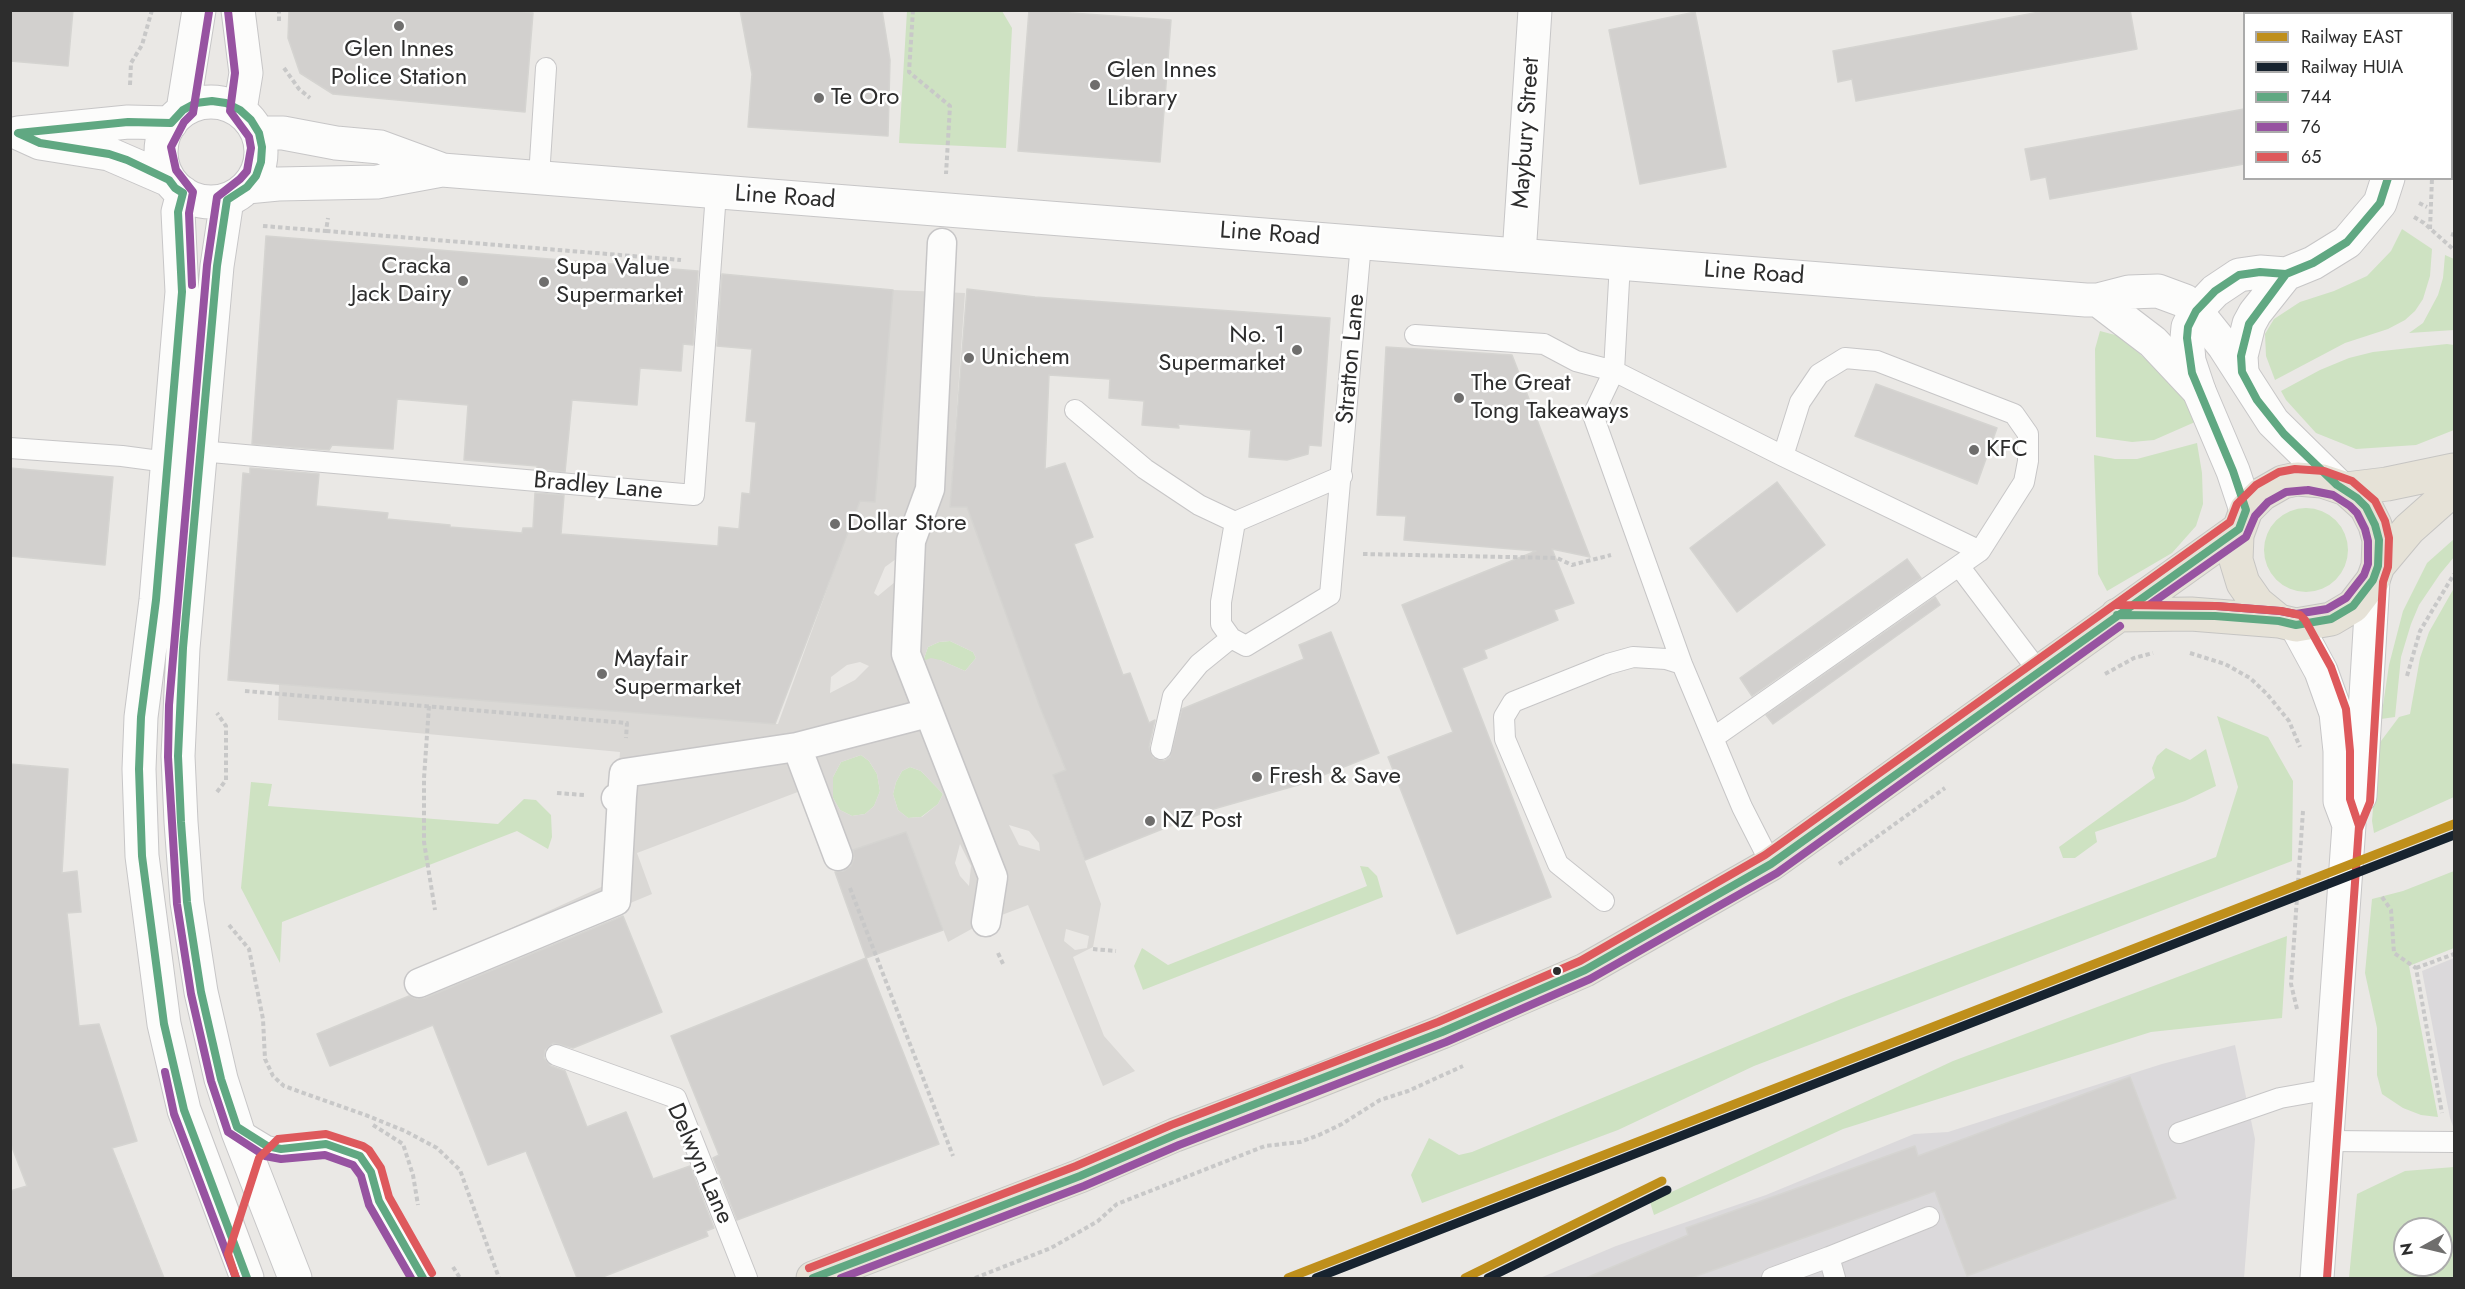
<!DOCTYPE html>
<style>
body{margin:0}
#map{position:relative;width:2465px;height:1289px;overflow:hidden;background:#eae8e5;font-family:Jost,sans-serif}
canvas{display:block}
.frame{position:absolute;inset:0;border:12px solid #2d2d2d;pointer-events:none}
.legend{position:absolute;left:2243px;top:12px;width:210px;height:168px;box-sizing:border-box;background:#fff;border:2px solid #ababab;margin:0;padding:8px 10px;list-style:none;font-size:18px;color:#2d2d2d}
.legend li{display:flex;align-items:center;gap:12px;height:30px}
.legend b{width:30px;border:2px solid #ababab}
.north{position:absolute;left:2393px;top:1217px;width:60px;height:60px;box-sizing:border-box;background:#fff;border:2px solid #ababab;border-radius:50%;rotate:262deg;font-size:16px;font-weight:700;line-height:24px;text-align:center;color:#2d2d2d}
.north::after{content:'';display:block;margin:auto;width:21px;height:27px;background:#6f6e6d;clip-path:polygon(50% 0,100% 100%,50% 72%,0 100%)}
</style>
<div id="map">
<canvas width="2465" height="1289"></canvas>
<div class="frame"></div>
<ul class="legend">
<li><b style="height:8px;background:#bf8f1b"></b>Railway EAST</li>
<li><b style="height:8px;background:#17232f"></b>Railway HUIA</li>
<li><b style="height:8px;background:#60a882"></b>744</li>
<li><b style="height:8px;background:#9753a1"></b>76</li>
<li><b style="height:8px;background:#de595c"></b>65</li>
</ul>
<div class="north">N</div>
</div>
<script>
const ctx = document.querySelector('canvas').getContext('2d');
ctx.lineJoin = 'round';
function fillPath(path, color) { ctx.fillStyle = color; ctx.fill(path, 'evenodd'); }
const shape = rows => new Path2D(rows.map(r => 'M' + r).join(''));
function stroke(path, color, width, dash) { ctx.strokeStyle = color; ctx.lineWidth = width; ctx.lineCap = dash ? 'butt' : 'round'; ctx.setLineDash(dash || []); ctx.stroke(path); }
function write(font, color, halo, rows, align = 'center') {
  ctx.font = font + ' Jost,sans-serif'; ctx.lineWidth = 5; ctx.setLineDash([]); ctx.textBaseline = 'middle'; ctx.strokeStyle = halo; ctx.fillStyle = color; for (const [text, x, y, turn = 0] of rows) {
    ctx.save(); ctx.translate(x, y); ctx.rotate((+turn || 0) * Math.PI / 180); ctx.textAlign = isNaN(turn) ? turn : align; if (halo) ctx.strokeText(text, 0, 0); ctx.fillText(text, 0, 0); ctx.restore();
  }
}
fillPath(shape([
 [2454,958,2454,1129,2450,1118,2422,971],
 [2235,1045,2255,1139,2244,1278,1540,1278,1616,1246,1766,1195,1914,1134,1948,1132,2162,1064]
]), '#dbd9db');
fillPath(shape([
 [907,11,1002,11,1012,28,1006,148,899,143],
 [2402,229,2432,249,2430,276,2423,299,2415,311,2405,320,2388,329,2345,343,2275,380,2266,356,2265,334,2274,319,2300,302,2334,291,2367,276,2391,251],
 [2445,255,2454,259,2454,330,2409,333,2423,323,2438,295,2443,278],
 [2100,331,2119,336,2178,387,2195,422,2154,440,2132,442,2096,437,2095,349],
 [2447,344,2454,345,2454,430,2416,445,2356,449,2316,433,2286,400,2281,391,2320,370,2349,358,2373,352],
 [2197,443,2202,473,2203,504,2196,526,2172,553,2107,591,2098,574,2094,455,2115,459,2137,459],
 '2264 550a42 42 0 1 1 84 0a42 42 0 1 1-84 0Z',
 [2454,539,2454,557,2440,574,2419,605,2411,624,2401,657,2395,717,2381,719,2389,665,2403,611,2427,563],
 [2454,588,2454,797,2374,833,2372,821,2378,745,2399,717,2410,714,2420,658,2429,632],
 [950,641,973,652,976,658,965,671,940,660,923,661,928,647,939,642],
 [2217,716,2268,737,2293,781,2292,861,1754,1066,1618,1130,1422,1203,1411,1175,1429,1138,1459,1155,1472,1152,1841,999,2216,857,2238,787],
 [2166,748,2190,760,2206,749,2216,786,2185,801,2095,832,2097,842,2075,858,2063,858,2059,847,2155,778,2152,768,2157,756],
 [861,755,869,761,877,774,880,791,874,806,865,814,852,816,840,810,833,798,833,777,841,762],
 [910,767,921,771,943,794,938,804,921,817,908,818,898,810,893,794,896,782,902,771],
 [251,782,272,784,268,806,498,824,524,799,536,800,551,815,552,837,548,849,517,831,282,922,280,963,241,888],
 [1360,866,1368,867,1377,876,1383,897,1143,990,1134,966,1142,948,1168,965,1367,886],
 [2454,871,2454,948,2409,966,2438,1117,2421,1115,2403,1108,2382,1094,2377,1075,2377,1028,2365,973,2372,899,2403,891],
 [2287,936,2282,1018,2151,1032,1843,1129,1654,1215,1650,1202,1953,1061],
 [2454,1167,2454,1278,2349,1278,2357,1194,2405,1171],
 [2405,1229,2441,1229,2441,1265,2405,1265]
]), '#cee2c2');
fillPath(shape([
 [893,290,965,293,950,507,967,507,1066,770,1053,776,1101,904,1093,947,1073,957,1104,1036,1135,1071,1103,1086,1028,905,986,921,948,942,906,832,848,852,803,790,637,853,652,894,551,936,415,972,610,883,620,752,278,720,279,684,778,724,846,537,883,397],
 [896,559,901,577,878,596,874,593,885,567],
 [950,641,973,652,976,658,965,671,940,660,931,658,923,661,928,647,939,642],
 [860,662,869,666,855,680,830,693,831,677,847,665],
 [861,755,869,761,877,774,880,791,874,806,865,814,852,816,840,810,833,798,833,777,841,762],
 [910,767,921,771,943,794,938,804,922,817,908,818,898,810,893,794,896,782,902,771],
 [1009,825,1029,831,1039,843,1040,851,1019,845],
 [960,844,971,866,969,886,960,876,955,863],
 [1066,929,1089,936,1087,948,1075,950,1064,941]
]), '#dad8d5');
const building = shape([
 [10,10,73,10,68,66,10,61,10,10],
 [289,10,507,10,533,13,525,112,333,94,300,73,288,38,289,10],
 [740,10,882,10,890,60,888,136,748,127,752,74,740,10],
 [1029,10,1171,20,1160,162,1018,151,1029,10],
 [2050,10,2130,10,2137,49,1856,101,1852,79,1838,82,1833,51,2050,10],
 [1695,12,1726,167,1640,184,1609,30,1695,12],
 [2244,109,2244,164,2050,199,2046,177,2031,180,2025,149,2244,109],
 [266,236,698,271,693,345,683,344,681,371,640,368,637,405,572,400,565,472,537,469,537,466,464,460,468,405,397,399,393,449,332,445,329,450,252,444,266,236],
 [722,274,893,290,875,502,860,501,775,724,228,680,243,473,250,474,250,468,319,474,316,506,388,513,387,519,450,525,450,527,522,533,523,528,533,528,535,493,564,495,561,534,718,546,719,527,739,529,742,493,750,494,756,422,746,421,752,349,717,346,722,274],
 [967,289,1035,297,1330,318,1321,446,1309,445,1308,454,1287,460,1249,457,1251,430,1178,424,1179,428,1142,425,1144,401,1109,398,1110,379,1049,375,1045,469,1065,463,1093,537,1074,544,1123,675,1130,673,1149,723,1155,720,1149,747,1153,758,1164,761,1170,757,1182,709,1304,659,1299,645,1331,632,1379,753,1298,785,1210,810,1085,860,1053,775,1066,770,1040,707,967,507,950,507,967,289],
 [1386,347,1512,355,1590,557,1552,549,1574,603,1554,610,1558,620,1484,650,1487,658,1462,668,1551,897,1457,934,1388,757,1453,732,1402,605,1536,551,1404,540,1406,516,1377,515,1386,347],
 [1876,384,1997,428,1977,484,1855,436,1876,384],
 [10,468,113,477,105,565,10,556,10,468],
 [1777,482,1825,545,1737,612,1690,548,1777,482],
 [1907,559,1921,578,1752,696,1740,678,1907,559],
 [1935,597,1940,605,1773,724,1766,715,1935,597],
 [10,764,68,769,62,873,77,871,81,912,67,913,79,1026,99,1024,137,1141,112,1148,164,1278,10,1278,10,1191,27,1186,10,1142,10,764],
 [906,832,943,930,866,958,835,872,844,871,851,866,854,858,853,850,906,832],
 [623,916,662,1012,573,1048,553,1043,545,1050,544,1058,551,1066,565,1071,587,1127,626,1112,653,1179,690,1166,714,1228,706,1231,708,1236,600,1278,577,1278,526,1151,488,1165,433,1025,330,1066,317,1034,409,996,417,999,425,998,623,916],
 [866,958,939,1144,737,1220,713,1158,719,1155,671,1036,866,958],
 [2130,1077,2176,1198,1967,1276,1935,1191,1691,1278,1586,1278,1688,1235,1686,1228,1915,1146,1918,1156,2130,1077]
]);
fillPath(building, '#d2d0ce');
stroke(building, '#d5d4d1', 1.5);
const service = shape([
 [539,177,546,68],
 [1620,263,1614,371,1593,415,1682,664,1742,807,1771,864],
 [1415,335,1544,344,1576,361,1614,371,1783,456,1980,551,1713,738],
 [1075,410,1145,469,1199,505,1235,522],
 [10,448,122,456,167,462],
 [200,451,694,495,716,193],
 [1783,456,1800,402,1819,374,1845,358,1877,361,2014,414,2028,434,2028,461,2024,482,1980,551],
 [1235,522,1221,602,1221,624,1231,638,1246,646,1330,595,1361,243],
 [1235,522,1342,476],
 [1959,566,2039,672],
 [1161,749,1173,696,1199,664,1231,638],
 [1604,901,1558,864,1505,739,1504,717,1513,702,1608,664,1633,657,1666,659,1682,664],
 [556,1055,676,1098,747,1278],
 [239,1129,267,1146,281,1149,326,1144,360,1156,371,1172,379,1201,423,1278],
 [2179,1133,2280,1098,2331,1089],
 [2328,1141,2454,1142],
 [1829,1257,1929,1217],
 [1772,1278,1829,1257,1835,1278]
]);
const pedestrian = shape([
 [942,243,930,489,911,541,906,654,993,877,986,922],
 [797,747,838,856],
 [616,798,622,796,624,773,797,747,928,713],
 [419,983,616,901,622,796]
]);
const minor = shape([
 [1519,255,1535,10]
]);
const tertiary = shape([
 [2406,14,2406,10],
 [2242,372,2241,356,2249,324,2255,313,2286,274],
 [2199,391,2189,361,2187,338,2188,327,2196,311,2215,291,2239,275,2260,272,2286,274,2313,263,2347,242,2380,203,2388,178]
]);
const secondary = shape([
 [238,10,246,73,240,110],
 '161 152a50 50 0 1 1 100 0a50 50 0 1 1-100 0Z',
 [183,110,199,10],
 [259,133,283,133,336,143,380,147,440,169],
 [169,180,109,154,40,143,18,133,128,122,171,123],
 [247,187,278,184,377,182,442,170,2086,300,2098,300,2129,292,2158,291,2185,301,2196,311,2224,346,2273,422,2337,485],
 [183,193,178,212,182,292,156,600,141,717,139,769,142,856,164,1024,184,1110,247,1278],
 [227,200,217,266,183,648,178,756,181,822,187,902,201,992,221,1079,238,1132,295,1278],
 [2098,300,2153,342,2199,391,2233,471,2246,510],
 [2296,625,2321,671,2336,713,2340,751,2340,801,2349,825,2317,1278],
 [2360,796,2373,580]
]);
const primary = shape([
 [2297,479,2322,481,2346,489,2366,507,2375,525,2379,540,2378,566,2373,580,2353,606,2331,619,2296,625,2279,621,2257,603,2243,583,2236,560,2237,535,2246,510,2262,494,2283,482,2297,479],
 [2346,489,2387,484,2454,470],
 [2378,566,2409,529,2454,489],
 [2117,615,2191,614,2279,621],
 [813,1278,1080,1176,1175,1135,1300,1088,1442,1032,1585,970,1771,864,2239,529]
]);
stroke(service, '#c7c6c7', 22);
stroke(pedestrian, '#c7c6c7', 31);
stroke(minor, '#c7c6c7', 35);
stroke(tertiary, '#c7c6c7', 35);
stroke(secondary, '#c7c6c7', 35);
stroke(primary, '#c6c5c3', 35);
stroke(shape([
 [913,10,909,72,950,106,946,174],
 [279,21,279,10],
 [284,68,299,89,310,98],
 [130,85,131,63,142,45,152,10],
 [2419,203,2427,207],
 [2414,217,2424,223,2454,250],
 [263,226,326,231,328,218],
 [2430,229,2432,178],
 [326,231,681,260],
 [2451,234,2454,235],
 [1363,554,1557,558,1572,565,1611,555],
 [2190,653,2225,664,2250,678,2267,694,2289,721,2300,747],
 [2105,674,2134,658,2153,653],
 [2407,676,2420,631,2454,574],
 [245,691,627,723,626,738],
 [429,706,424,778,424,842,435,910],
 [217,792,226,780,226,726,217,713],
 [557,793,584,795],
 [1839,864,1945,788],
 [850,888,953,1156],
 [2382,897,2391,910,2394,953,2416,968,2442,1113],
 [229,925,249,949,263,1019,265,1059,273,1076,284,1086,368,1116,405,1131,437,1148,460,1170,499,1278],
 [1093,949,1116,951],
 [998,953,1004,966],
 [2416,968,2454,954],
 [2297,1009,2291,984,2303,811],
 [373,1125,403,1144,413,1175,418,1205],
 [453,1267,460,1278],
 [975,1278,1051,1248,1098,1221,1117,1204,1265,1146,1300,1142,1319,1135,1342,1124,1380,1100,1408,1091,1463,1066]
]), '#c8c8c8', 4, [4.5, 3]);
stroke(service, '#fcfcfb', 20);
stroke(pedestrian, '#fcfcfb', 28);
stroke(minor, '#fcfcfb', 33);
stroke(tertiary, '#fcfcfb', 33);
stroke(secondary, '#fcfcfb', 33);
stroke(primary, '#e6e2d7', 33);
stroke(shape([
 [2117,615,2215,616,2279,621,2296,625,2331,619,2353,606,2373,580,2378,566,2379,540,2375,525,2366,507,2357,498,2337,485,2284,434,2257,400,2242,372,2241,356,2249,324,2286,274],
 [247,1278,184,1110,164,1024,142,856,139,769,141,717,156,600,182,292,178,212,183,193,175,188,169,180,127,160,109,154,40,143,18,133,128,122,171,123,183,110,196,103,212,101,226,103,240,110,251,120,259,133,262,147,261,162,256,176,247,187,227,200,217,266,183,648,178,756,181,822,187,902,201,992,221,1079,237,1127,267,1146,281,1149,326,1144,360,1156,371,1172,379,1201,423,1278],
 [813,1278,1080,1176,1175,1135,1442,1032,1585,970,1771,864,2239,529,2246,510,2233,471,2192,373,2187,338,2188,327,2196,311,2215,291,2239,275,2260,272,2286,274,2313,263,2347,242,2380,203,2388,178]
]), '#60a882', 8);
stroke(shape([
 [228,11,235,73,230,111,249,137,251,148,247,171,240,179,217,197,207,265,169,705,168,757,177,904,191,994,211,1081,228,1132,265,1156,281,1159,325,1155,353,1165,361,1176,369,1205,411,1278],
 [192,285,189,213,193,192,176,170,171,147,184,122,193,113,209,12],
 [2308,490,2333,495,2350,506,2357,513,2365,529,2368,541,2368,564,2364,575,2346,598,2327,609,2296,614,2280,611,2216,606,2149,605,2246,537,2255,516,2268,502,2286,492,2308,490],
 [165,1072,174,1114,236,1278],
 [841,1278,1084,1186,1179,1145,1446,1042,1590,979,1777,873,2120,626]
]), '#9753a1', 8);
stroke(shape([
 [2117,605,2216,606,2281,611,2300,615,2305,620,2331,667,2346,709,2350,751,2350,799,2359,826,2327,1278],
 [809,1268,1076,1166,1171,1125,1438,1022,1580,961,1765,855,2230,522,2237,504,2256,485,2279,472,2295,469,2324,471,2352,481,2375,501,2385,521,2389,538,2388,567,2383,582,2370,802,2359,829],
 [236,1278,228,1254,259,1158,278,1139,326,1134,363,1146,369,1150,381,1168,389,1197,432,1273]
]), '#de595c', 8);
stroke(shape([
 [1288,1278,2454,824],
 [1465,1278,1662,1181]
]), '#bf8f1b', 9);
stroke(shape([
 [1316,1278,2454,835],
 [1488,1278,1667,1190]
]), '#17232f', 9);
for (const [x, y, r, color] of [
 [399,26,6,"#6f6e6d"],
 [1095,85,6,"#6f6e6d"],
 [819,98,6,"#6f6e6d"],
 [463,281,6,"#6f6e6d"],
 [544,282,6,"#6f6e6d"],
 [1297,350,6,"#6f6e6d"],
 [969,358,6,"#6f6e6d"],
 [1459,398,6,"#6f6e6d"],
 [1974,450,6,"#6f6e6d"],
 [835,524,6,"#6f6e6d"],
 [602,674,6,"#6f6e6d"],
 [1257,777,6,"#6f6e6d"],
 [1150,821,6,"#6f6e6d"],
 [1557,971,5,"#2d2d2d"]
]) { const dot = new Path2D(); dot.arc(x, y, r, 0, 2 * Math.PI); ctx.fillStyle = color; ctx.fill(dot); stroke(dot, '#fff', 2); }
write('24px', '#2d2d2d', '#fff', [
 ["Glen Innes",399,50,"center"],
 ["Police Station",399,78,"center"],
 ["Glen Innes",1107,71],
 ["Library",1107,99],
 ["Te Oro",831,98],
 ["Cracka",451,267,"right"],
 ["Jack Dairy",451,295,"right"],
 ["Supa Value",556,268],
 ["Supermarket",556,296],
 ["No. 1",1285,336,"right"],
 ["Supermarket",1285,364,"right"],
 ["Unichem",981,358],
 ["The Great",1471,384],
 ["Tong Takeaways",1471,412],
 ["KFC",1986,450],
 ["Dollar Store",847,524],
 ["Mayfair",614,660],
 ["Supermarket",614,688],
 ["Fresh & Save",1269,777],
 ["NZ Post",1162,821]
], 'left');
write('24px', '#2d2d2d', '#fff', [
 ["Maybury Street",1527,133,-86],
 ["Line Road",785,198,4],
 ["Line Road",1270,235,4],
 ["Line Road",1754,274,4],
 ["Stratton Lane",1352,359,-85],
 ["Bradley Lane",598,487,5],
 ["Delwyn Lane",699,1164,66]
]);
</script>
